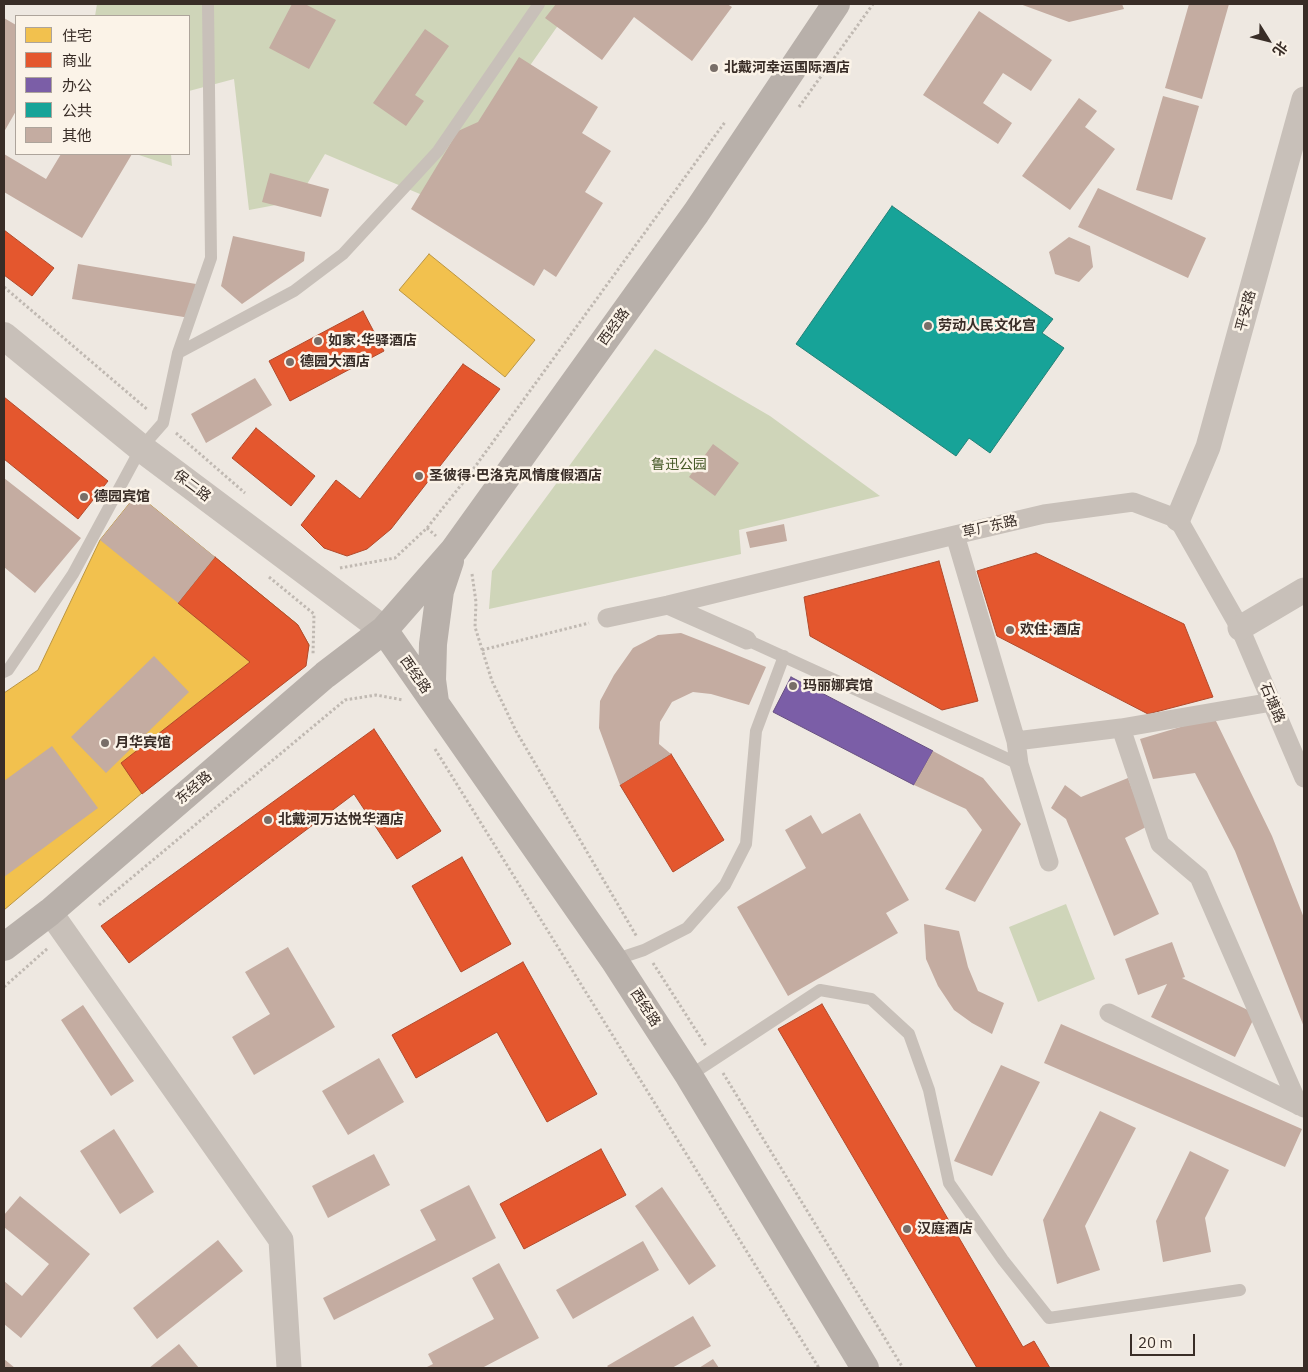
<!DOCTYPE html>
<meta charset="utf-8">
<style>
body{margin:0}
#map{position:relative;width:1308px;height:1372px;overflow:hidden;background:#eee8e1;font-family:"IBM Plex Sans","Noto Sans SC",sans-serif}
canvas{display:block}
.frame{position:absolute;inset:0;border:5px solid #392d27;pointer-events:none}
.legend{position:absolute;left:15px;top:15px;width:175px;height:140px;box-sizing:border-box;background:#fbf3e8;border:1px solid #ada49b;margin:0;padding:6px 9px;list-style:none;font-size:15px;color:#392d27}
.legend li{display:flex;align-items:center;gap:10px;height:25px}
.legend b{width:25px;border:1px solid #ada49b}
.north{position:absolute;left:1243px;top:15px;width:50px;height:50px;-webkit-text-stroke:4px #fbf3e8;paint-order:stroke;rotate:126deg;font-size:14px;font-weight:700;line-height:20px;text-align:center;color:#392d27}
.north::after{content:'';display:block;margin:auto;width:18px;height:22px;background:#392d27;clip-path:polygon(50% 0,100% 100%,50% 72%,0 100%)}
.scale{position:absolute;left:1130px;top:1334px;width:65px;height:22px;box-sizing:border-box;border:2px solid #392d27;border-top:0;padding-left:6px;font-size:15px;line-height:18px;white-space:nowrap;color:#392d27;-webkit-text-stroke:4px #fbf3e8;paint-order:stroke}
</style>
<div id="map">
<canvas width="1308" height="1372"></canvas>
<div class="frame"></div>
<ul class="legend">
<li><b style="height:14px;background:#f2c14e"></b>住宅</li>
<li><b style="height:14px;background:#e4572e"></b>商业</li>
<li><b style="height:14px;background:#7b5ea7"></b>办公</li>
<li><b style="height:14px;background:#17a398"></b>公共</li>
<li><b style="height:14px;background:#c4aca1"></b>其他</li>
</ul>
<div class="north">北</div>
<div class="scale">20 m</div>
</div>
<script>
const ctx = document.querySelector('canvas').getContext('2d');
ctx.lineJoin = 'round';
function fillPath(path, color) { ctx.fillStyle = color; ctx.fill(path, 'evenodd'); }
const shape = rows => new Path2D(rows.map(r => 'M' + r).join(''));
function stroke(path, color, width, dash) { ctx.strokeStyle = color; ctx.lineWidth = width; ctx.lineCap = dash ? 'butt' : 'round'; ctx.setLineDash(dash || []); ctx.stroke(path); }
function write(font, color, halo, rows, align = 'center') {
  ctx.font = font + ' "IBM Plex Sans","Noto Sans SC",sans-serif'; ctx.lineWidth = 5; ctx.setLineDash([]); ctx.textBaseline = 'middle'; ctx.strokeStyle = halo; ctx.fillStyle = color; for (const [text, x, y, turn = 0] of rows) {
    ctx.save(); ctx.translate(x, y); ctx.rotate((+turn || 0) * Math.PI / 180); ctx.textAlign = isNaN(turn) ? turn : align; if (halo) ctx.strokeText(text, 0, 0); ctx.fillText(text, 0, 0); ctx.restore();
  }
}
fillPath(shape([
 [97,4,573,4,494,117,427,197,325,154,297,201,249,210,234,79,189,91,189,16,95,16],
 [136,154,171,154,172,166],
 [655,349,770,416,880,496,739,530,741,554,489,609,492,571],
 [1066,904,1095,979,1038,1002,1009,927]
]), '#cfd5b9');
const homes = shape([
 [429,254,535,340,505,377,399,290,429,254],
 [137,494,297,624,309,645,304,667,142,793,4,910,4,693,38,670,100,540,137,494]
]);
fillPath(homes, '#f2c14e');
stroke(homes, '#ba9542', 1);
const shops = shape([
 [4,230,54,268,32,296,4,275,4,230],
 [363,311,384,351,290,401,269,361,363,311],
 [463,364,500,389,391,529,367,549,347,556,324,548,301,525,336,480,360,499,463,364],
 [4,397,108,481,78,519,4,459,4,397],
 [256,428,315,476,291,506,232,458,256,428],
 [1036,553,1184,624,1213,697,1148,714,997,636,977,571,1036,553],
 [215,557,298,625,309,645,306,666,142,794,121,763,250,662,178,603,215,557],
 [939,561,978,701,942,710,810,636,804,597,939,561],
 [374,729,441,831,397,859,354,794,129,963,101,926,374,729],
 [671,754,724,840,673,872,620,785,671,754],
 [462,857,511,944,461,972,412,886,462,857],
 [523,962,597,1094,547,1122,497,1032,416,1078,392,1035,523,962],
 [822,1004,1023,1347,1034,1341,1050,1368,977,1368,778,1029,822,1004],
 [601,1149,626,1195,524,1249,500,1204,601,1149]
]);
fillPath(shops, '#e4572e');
stroke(shops, '#b14a2c', 1);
const offices = shape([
 [791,677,933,751,914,785,773,712,791,677]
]);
fillPath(offices, '#7b5ea7');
stroke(offices, '#674f81', 1);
const public = shape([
 [892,206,1053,319,1042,333,1064,348,990,453,969,438,956,456,796,344,892,206]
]);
fillPath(public, '#17a398');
stroke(public, '#218076', 1);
fillPath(shape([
 [292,4,305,4,336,20,309,69,269,48],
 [556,4,727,4,732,7,692,61,634,17,602,60,545,18],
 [1020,4,1122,4,1124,9,1069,22],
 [1189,4,1229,4,1202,99,1165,88],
 [979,11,1052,60,1031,91,1003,73,983,103,1012,123,998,144,923,95],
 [4,18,16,25,16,111,4,132],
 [425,29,449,46,415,95,424,101,406,126,373,103],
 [519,57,598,107,582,133,611,151,585,192,603,203,556,277,544,269,534,286,411,209,458,131,478,122],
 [1163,96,1199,106,1172,200,1136,190],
 [1079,98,1097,111,1085,127,1115,149,1070,210,1022,176],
 [4,154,46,179,61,154,132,154,82,238,4,192],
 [270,173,329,189,321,217,262,202],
 [1098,188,1206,238,1188,278,1078,227],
 [233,236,305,252,304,261,242,304,221,286],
 [1069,237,1090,246,1093,267,1079,282,1055,274,1049,252],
 [78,264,196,284,190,318,72,299],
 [255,378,272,405,206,443,191,414],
 [713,444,739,463,715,496,689,477],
 [4,478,81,538,35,593,4,567],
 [137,494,215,557,178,603,100,540],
 [784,524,787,541,750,548,746,532],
 [681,633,722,649,766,667,749,705,711,694,693,692,672,702,660,722,659,744,671,754,620,785,599,728,600,701,614,675,633,648,658,635],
 [154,656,189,692,106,773,71,737],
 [1214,717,1272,836,1304,918,1304,1027,1235,851,1195,773,1153,779,1140,739],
 [52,746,98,808,4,877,4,781],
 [933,751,983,778,1021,824,975,902,945,889,982,830,966,809,914,785],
 [1128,778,1146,827,1125,838,1159,914,1114,936,1066,819,1051,808,1065,785,1081,797],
 [860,813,909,900,886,913,898,933,788,996,737,907,806,868,785,830,811,815,822,834],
 [924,924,959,931,968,967,978,991,1004,1003,992,1034,972,1023,954,1010,938,986,926,959],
 [1172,942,1185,977,1182,978,1256,1014,1235,1057,1151,1017,1167,984,1138,995,1125,959],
 [288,947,335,1027,254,1075,232,1037,270,1014,245,972],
 [83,1005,134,1081,111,1096,61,1020],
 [1061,1024,1302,1129,1285,1167,1044,1063],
 [379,1058,404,1102,348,1135,322,1091],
 [1001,1065,1040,1082,992,1176,954,1161],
 [1100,1111,1136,1128,1085,1226,1100,1270,1057,1284,1043,1220],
 [114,1129,154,1192,120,1214,80,1151],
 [1190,1151,1229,1170,1205,1218,1211,1252,1163,1262,1156,1221],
 [374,1154,390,1185,328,1218,312,1186],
 [469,1185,496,1238,334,1320,323,1298,436,1240,420,1210],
 [662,1187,716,1266,689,1285,635,1206],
 [20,1196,90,1254,21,1338,4,1324,4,1281,22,1296,49,1264,4,1227,4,1215],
 [218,1240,243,1271,157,1339,133,1308],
 [643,1241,659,1270,573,1319,556,1290],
 [499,1263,539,1338,482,1368,425,1368,433,1364,428,1354,494,1319,472,1278],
 [693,1316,711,1346,672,1368,609,1368,607,1366],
 [179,1344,199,1368,149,1368],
 [4,1359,15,1368,4,1368],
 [713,1359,719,1368,699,1368]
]), '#c4aca1');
stroke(shape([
 [799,107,873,4],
 [4,287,148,410],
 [176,433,245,493],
 [427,528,436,536],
 [340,568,395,558,427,528,469,475,725,122],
 [472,574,476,602,475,627,492,681,516,731,637,937],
 [269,577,314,614,313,655],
 [482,650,589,623],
 [435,749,819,1368],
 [99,905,345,700,376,695,403,700],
 [653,963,706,1046],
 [4,987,48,948],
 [723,1073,903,1368]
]), '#c0b9b2', 3, [2.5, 2.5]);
stroke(shape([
 [178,353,294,291,343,254,438,151,539,4],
 [747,640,1019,764],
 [4,672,8,670,73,574,141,448,163,423,178,353,211,258,208,4],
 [614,960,644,950,687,928,725,885,746,844,756,731,784,656],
 [689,1076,820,990,871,999,909,1034,929,1090,949,1183,1003,1260,1049,1318,1240,1290]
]), '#c8c0b9', 12);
stroke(shape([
 [955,535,1016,741,1019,764,1049,862],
 [668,605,747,640],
 [607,618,668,605,955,535,1044,514,1133,502,1178,519,1240,628,1304,778],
 [1121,728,1272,702],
 [1016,741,1121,728,1160,844,1199,877,1299,1106],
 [1109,1013,1304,1108]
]), '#c8c0b9', 19);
stroke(shape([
 [1178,519,1208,447,1304,99],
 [1240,628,1304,590],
 [50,912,281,1240,289,1368]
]), '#c8c0b9', 25);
stroke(shape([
 [4,336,141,448,384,630]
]), '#c8c0b9', 28);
stroke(shape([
 [384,630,614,960,689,1076,865,1368],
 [435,702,432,680,433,644,440,591,450,561],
 [4,947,50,912,325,675,384,630,454,550,696,213,836,4]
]), '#b8b0aa', 28);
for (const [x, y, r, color] of [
 [714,68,5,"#786e68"],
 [928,326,5,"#786e68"],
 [318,341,5,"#786e68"],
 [290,362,5,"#786e68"],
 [419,476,5,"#786e68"],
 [84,497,5,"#786e68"],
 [1010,630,5,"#786e68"],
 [793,686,5,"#786e68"],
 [105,743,5,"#786e68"],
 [268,820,5,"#786e68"],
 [907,1229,5,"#786e68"]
]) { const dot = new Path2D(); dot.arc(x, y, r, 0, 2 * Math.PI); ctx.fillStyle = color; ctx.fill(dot); stroke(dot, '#fbf3e8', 2); }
write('bold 14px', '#392d27', '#fbf3e8', [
 ["北戴河幸运国际酒店",724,68],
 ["劳动人民文化宫",938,326],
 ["如家·华驿酒店",328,341],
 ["德园大酒店",300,362],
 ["圣彼得·巴洛克风情度假酒店",429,476],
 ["德园宾馆",94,497],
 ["欢住·酒店",1020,630],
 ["玛丽娜宾馆",803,686],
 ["月华宾馆",115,743],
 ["北戴河万达悦华酒店",278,820],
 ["汉庭酒店",917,1229]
], 'left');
write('14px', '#392d27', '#fbf3e8', [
 ["平安路",1246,311,-75],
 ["西经路",614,327,-54],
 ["保二路",192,486,37],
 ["草厂东路",990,527,-13],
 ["西经路",415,675,55],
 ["石塘路",1272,703,67],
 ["东经路",194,788,-41],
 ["西经路",645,1008,57]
]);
write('14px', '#475a28', '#fbf3e8', [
 ["鲁迅公园",679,465]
]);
</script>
